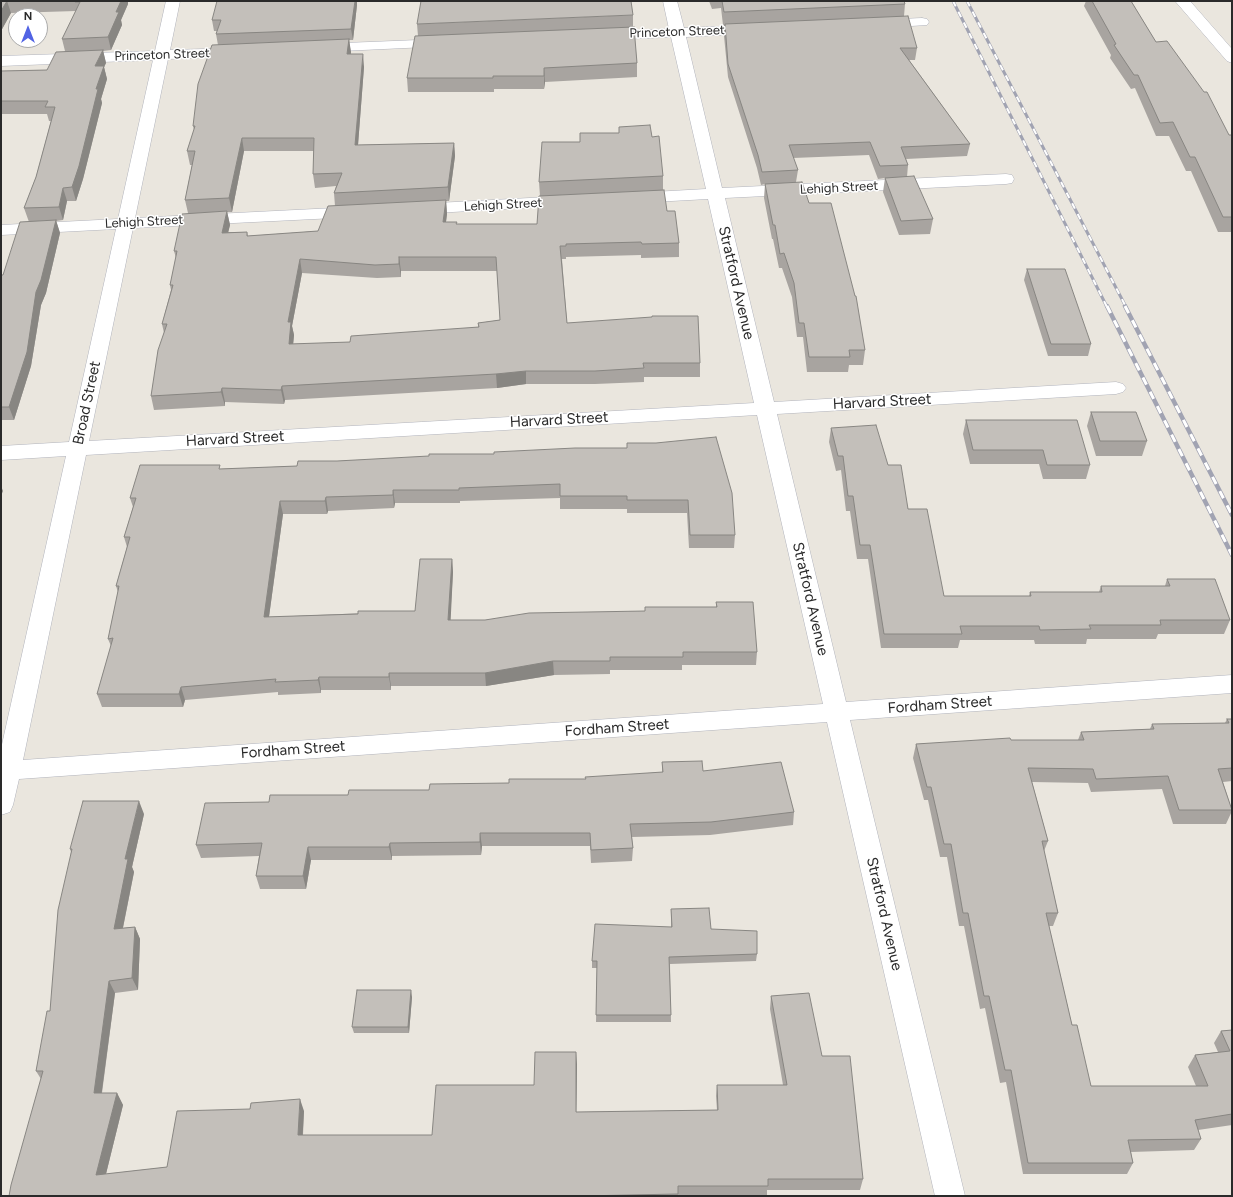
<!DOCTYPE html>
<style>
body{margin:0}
#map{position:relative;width:1233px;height:1197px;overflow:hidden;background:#eae6de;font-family:Figtree,sans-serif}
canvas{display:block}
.frame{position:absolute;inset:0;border:2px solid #2a2a2a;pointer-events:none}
.north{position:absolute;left:8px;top:8px;width:40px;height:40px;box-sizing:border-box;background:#fff;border:1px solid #aaa;border-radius:50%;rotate:0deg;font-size:11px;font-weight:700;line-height:16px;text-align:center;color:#2a2a2a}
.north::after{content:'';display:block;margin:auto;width:14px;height:18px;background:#5163e4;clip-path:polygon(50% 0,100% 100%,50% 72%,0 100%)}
</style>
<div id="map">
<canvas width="1233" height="1197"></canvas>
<div class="frame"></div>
<div class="north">N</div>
</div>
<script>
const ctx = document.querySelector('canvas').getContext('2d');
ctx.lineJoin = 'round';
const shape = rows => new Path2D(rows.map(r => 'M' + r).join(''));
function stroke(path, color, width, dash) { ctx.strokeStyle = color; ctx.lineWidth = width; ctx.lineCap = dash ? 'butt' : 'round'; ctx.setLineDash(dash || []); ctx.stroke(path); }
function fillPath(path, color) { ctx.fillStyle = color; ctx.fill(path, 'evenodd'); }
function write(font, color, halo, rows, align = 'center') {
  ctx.font = font + ' Figtree,sans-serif'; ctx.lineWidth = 3; ctx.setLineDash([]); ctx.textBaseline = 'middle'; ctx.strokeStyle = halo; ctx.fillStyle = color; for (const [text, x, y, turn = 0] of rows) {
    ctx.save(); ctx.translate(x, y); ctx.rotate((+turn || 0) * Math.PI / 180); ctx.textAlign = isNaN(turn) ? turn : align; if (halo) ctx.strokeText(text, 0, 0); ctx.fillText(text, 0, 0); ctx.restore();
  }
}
const street = shape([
 [166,1,180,1,170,50,238,48,243,49,245,52,243,55,238,56,168,59,135,218,355,207,361,208,364,212,361,216,355,217,133,228,89,441,754,403,708,199,635,203,629,202,627,198,629,194,635,193,706,189,671,37,606,40,601,39,599,36,601,33,606,32,669,29,663,1,677,1,684,28,753,25,758,26,760,29,758,32,753,33,686,37,722,188,1006,174,1012,175,1014,179,1012,183,1006,184,725,198,774,402,1116,382,1123,384,1126,388,1123,392,1116,394,777,414,846,702,1232,675,1232,693,850,720,965,1196,935,1196,827,722,19,779,13,805,10,812,1,815,1,749,66,456,1,460,1,446,69,442,116,229,1,235,1,225,118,219,153,60,1,66,1,56,155,51,166,1],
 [757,415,823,704,23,760,86,455,757,415],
 [1175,1,1190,1,1232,49,1232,63,1227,61,1175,1],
 [922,18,927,19,929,22,927,25,879,28,874,27,872,24,874,21,879,20,922,18],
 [443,39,448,40,450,43,448,46,320,52,315,51,313,48,315,45,320,44,443,39],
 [567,196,573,197,575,201,573,205,418,214,412,213,410,209,412,205,418,204,567,196]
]);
stroke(street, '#b1b3bc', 1);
fillPath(street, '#fff');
const railFar1 = shape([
 [953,1,1107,307],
 [967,1,1126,307]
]);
const rail = shape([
 [1107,306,1232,555],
 [1125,306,1232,515]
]);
stroke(railFar1, '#a1a3b2', 3);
stroke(rail, '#a1a3b2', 4.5);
stroke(railFar1, '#fff', 2, [6]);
stroke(rail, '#fff', 3, [8]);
fillPath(shape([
 [1,1,128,1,128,4,121,20,122,25,111,50,103,51,106,63,104,67,107,79,101,99,102,103,83,179,76,201,67,201,63,220,56,221,60,233,46,293,41,305,31,366,14,420,1,420,1,275,3,275,29,222,24,208,36,177,51,121,49,121,47,114,1,114,1,71,47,70,65,51,62,39,76,11,11,13,1,31],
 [709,1,904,1,905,4,904,16,917,48,915,60,909,60,970,144,967,156,906,159,908,165,907,177,933,219,930,234,899,235,883,192,885,178,878,179,869,155,793,158,798,170,796,182,809,203,865,350,863,365,849,365,848,372,807,372,803,337,797,337,792,297,782,268,779,268,773,239,772,239,764,198,765,184,761,185,757,168,728,77,724,36,724,25,723,25,721,8,712,9],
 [1086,1,1131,1,1156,42,1229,135,1232,135,1232,234,1231,232,1218,232,1191,171,1186,171,1169,136,1156,136,1135,88,1131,89,1110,58,1111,55,1084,6],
 [357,5,353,40,349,40,351,54,364,67,358,145,454,143,455,156,449,201,446,201,447,214,446,222,457,224,537,224,540,196,539,182,580,142,652,137,663,176,663,190,667,211,679,243,679,257,641,258,641,255,566,257,566,259,562,259,567,323,700,363,700,377,644,377,644,382,595,384,526,384,497,388,285,400,284,404,225,402,225,406,154,410,151,396,164,333,162,324,171,290,170,285,176,258,174,251,188,213,185,200,192,165,190,165,187,151,194,130,193,126,218,45,216,34,217,31,214,31,212,20],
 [244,151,314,151,313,174,315,188,336,186,334,193,335,206,318,231,248,236,247,232,228,232,230,225,227,212,232,212],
 [401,271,497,271,500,320,478,323,478,327,350,342,293,344,294,335,292,326,302,273,377,278,401,277],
 [633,15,633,27,637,63,637,77,545,82,544,89,494,89,494,92,408,92,407,78,418,36,417,24],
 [1027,269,1091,344,1088,356,1048,356,1024,280],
 [1091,412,1147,441,1142,456,1096,456,1087,426],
 [966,420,1090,465,1086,479,1043,479,1039,464,970,464,963,434],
 [831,428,888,465,908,509,944,596,1029,596,1030,592,1099,592,1101,586,1165,586,1167,579,1230,620,1224,634,1158,634,1156,639,1087,639,1086,644,1035,644,1034,640,960,640,958,648,881,648,868,559,857,559,850,511,846,511,841,470,836,471,829,442],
 [627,448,735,535,734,548,689,548,687,513,627,513,627,509,560,509,560,498,460,501,460,503,395,503,394,508,328,511,327,514,283,514,269,617,415,611,452,559,453,572,450,620,485,620,645,611,716,607,716,602,757,652,756,665,682,665,682,670,610,670,610,674,554,675,486,686,391,686,391,690,321,690,321,693,278,695,278,692,185,700,183,707,102,707,97,694,111,646,108,639,118,592,116,586,127,547,124,537,133,507,130,498,221,469,297,466,337,461],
 [1227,719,1232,719,1232,781,1223,782,1232,811,1226,824,1173,824,1162,789,1091,792,1088,783,1032,782,1048,841,1044,851,1058,913,1053,926,1049,926,1072,1025,1091,1086,1196,1086,1188,1067,1195,1055,1218,1052,1214,1043,1221,1031,1232,1030,1232,1125,1198,1130,1201,1139,1194,1150,1131,1152,1133,1163,1127,1174,1023,1174,1006,1082,1000,1083,985,1008,980,1009,964,926,959,926,947,857,940,857,928,800,924,800,913,758,916,744,1011,740,1078,740,1081,732,1150,729,1152,724,1225,723],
 [662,762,703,771,794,812,793,825,710,835,632,837,633,848,632,861,591,863,590,846,482,846,481,855,392,856,392,860,311,860,306,889,260,889,256,876,259,856,201,858,196,845,269,802,348,795,429,790,509,783,585,779,662,772],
 [144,814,132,867,134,872,123,928,135,927,140,939,138,990,115,993,102,1093,117,1093,123,1105,106,1174,167,1167,304,1111,303,1135,432,1135,577,1064,576,1112,717,1110,716,1096,717,1085,783,1085,770,1009,771,996,822,1056,863,1179,860,1190,767,1190,767,1196,9,1196,41,1079,36,1071,50,1011,71,852,70,849],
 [671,909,711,929,757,954,756,961,670,964,671,1022,596,1022,597,968,592,968,592,961,671,927],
 [412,997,409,1033,354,1033,352,1027]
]), '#a8a4a0');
fillPath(shape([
 [7,1,11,13,1,31,1,11],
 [121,1,128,1,128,4,121,20,122,25,111,50,108,37,116,12],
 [355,1,357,1,357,5,353,40,351,29],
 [349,39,351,52,349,67,347,54],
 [103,50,106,63,104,67,107,79,101,99,102,103,83,179,76,201,72,187,96,89,95,66],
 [363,54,364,67,357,158,355,145],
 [544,68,545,82,544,89],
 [242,138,244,151,232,212,229,198],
 [454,143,455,156,449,201,448,187],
 [63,188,67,201,63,220,59,207],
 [446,200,447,214,444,236,443,222],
 [227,211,230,225,225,246,222,233],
 [56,220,60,233,46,293,41,305,31,366,14,420,9,407,36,292],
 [399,257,401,271,401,277,399,264],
 [300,259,302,273,292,326,294,335,292,357,289,344,288,322],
 [526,371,526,384,497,388,496,374],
 [282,386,285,400,284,404,281,390],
 [222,388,225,402,225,406,221,392],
 [1,486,3,491,1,496],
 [393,490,395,503,394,508,393,495],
 [326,497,328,511,327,514,325,501],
 [280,501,283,514,267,631,264,617],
 [452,559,453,572,450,633,448,620],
 [553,661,554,675,486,686,485,673],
 [389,673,391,686,391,690,389,677],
 [319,677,321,690,321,693,318,680],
 [181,687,185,700,183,707,179,694],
 [139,801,144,814,132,867,134,872,120,942,114,929,125,859],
 [480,833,482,846,481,855,480,842],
 [390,843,392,856,392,860,389,847],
 [308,847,311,860,306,889,303,876],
 [135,927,140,939,138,990,132,978],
 [109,981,115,993,100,1105,94,1093],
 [411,990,412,997,409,1033,408,1027],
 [576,1052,577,1064,576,1124],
 [117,1093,123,1105,103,1186,96,1175],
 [300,1099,304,1111,302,1146,298,1135]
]), '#888682');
const building = shape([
 [1,1,7,1,1,11,1,1],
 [76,1,121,1,116,12,119,12,108,37,62,39,80,2,75,2,76,1],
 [217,1,355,1,351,29,216,34,221,20,212,20,217,1],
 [421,1,631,1,633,15,417,24,421,1],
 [722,1,904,1,905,4,724,12,722,1],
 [1092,1,1131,1,1156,42,1167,41,1204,92,1207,92,1229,135,1232,135,1232,217,1223,217,1195,157,1190,157,1173,122,1160,123,1138,75,1134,75,1114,45,1116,44,1092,1],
 [908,16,917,48,900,48,970,144,901,147,908,165,880,166,870,142,789,145,798,170,762,172,758,155,728,64,725,24,908,16],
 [634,27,637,63,544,68,544,76,493,76,493,78,407,78,415,36,634,27],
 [349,39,347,54,363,54,355,145,454,143,448,187,334,193,342,173,313,174,314,138,242,138,229,198,185,200,195,151,187,151,195,126,193,126,198,84,212,45,349,39],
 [103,50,95,66,104,66,96,89,98,89,79,166,72,187,63,188,59,207,24,208,36,177,55,107,45,107,48,101,1,101,1,71,47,70,56,52,103,50],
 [650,125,652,137,659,136,663,176,539,182,542,142,580,142,580,133,619,133,619,127,650,125],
 [914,176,933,219,901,221,885,178,914,176],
 [802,182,809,203,831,203,855,296,856,296,865,350,849,350,850,357,809,357,804,323,799,323,794,283,784,253,780,254,775,225,773,225,765,184,802,182],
 [664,190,667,211,675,211,679,243,642,244,641,242,566,244,566,246,560,246,567,323,652,317,652,316,698,316,700,363,643,363,644,368,595,371,526,371,496,374,282,386,281,390,222,388,221,392,151,396,158,350,167,324,162,324,173,285,170,285,177,251,174,251,182,214,227,211,222,233,247,232,247,236,318,231,328,206,446,200,443,222,457,222,456,224,537,224,539,196,664,190],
 [399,257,496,257,500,320,478,323,479,327,351,336,350,342,289,344,291,322,288,322,300,259,375,265,399,264,399,257],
 [56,220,41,280,36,292,27,352,9,407,1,407,1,275,3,275,20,222,56,220],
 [1027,269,1065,269,1091,344,1051,344,1027,269],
 [1091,412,1136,412,1147,441,1100,441,1091,412],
 [966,420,1077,420,1090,465,1047,465,1043,450,973,450,966,420],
 [876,425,888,465,901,465,908,509,927,509,944,596,1031,596,1030,592,1102,592,1101,586,1170,586,1167,579,1215,579,1230,620,1160,620,1161,625,1089,625,1091,629,1040,630,1039,626,960,626,962,634,884,634,870,545,860,545,853,496,848,496,843,456,838,456,831,428,876,425],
 [716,437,732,493,735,535,690,535,688,500,627,500,627,496,560,496,560,484,459,488,459,490,393,490,393,495,326,497,325,501,280,501,264,617,358,614,358,611,415,611,420,559,452,559,448,620,485,620,529,613,645,611,645,607,717,607,716,602,753,602,757,652,683,652,683,657,610,657,610,661,553,661,485,673,389,673,389,677,319,677,318,680,275,682,276,679,181,687,179,694,97,694,113,638,108,639,119,586,116,586,130,537,124,537,136,498,130,498,140,465,220,465,219,469,297,466,298,461,337,461,429,456,429,454,494,454,494,452,575,448,627,448,627,443,656,443,716,437],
 [1227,719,1232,719,1232,768,1218,769,1232,810,1179,810,1168,776,1096,779,1093,769,1028,768,1048,841,1042,841,1058,913,1046,913,1072,1025,1077,1025,1091,1086,1208,1086,1195,1055,1230,1051,1221,1031,1232,1030,1232,1114,1195,1120,1201,1139,1128,1140,1133,1163,1028,1163,1011,1070,1005,1070,989,996,984,996,968,913,963,913,951,844,944,844,931,787,927,787,916,744,1010,738,1011,740,1084,740,1081,732,1154,729,1152,724,1229,723,1227,719],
 [702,761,703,771,781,762,794,812,711,822,630,824,633,848,591,850,590,833,480,833,480,842,390,843,389,847,308,847,303,876,256,876,262,843,196,845,205,803,269,802,270,795,348,795,349,790,429,790,430,784,509,783,509,779,586,779,585,777,663,772,662,762,702,761],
 [83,801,139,801,125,859,128,859,114,929,135,927,132,978,109,981,94,1093,117,1093,96,1175,167,1167,177,1111,250,1109,251,1103,300,1099,298,1135,432,1135,436,1085,534,1085,535,1052,576,1052,576,1112,718,1110,717,1085,787,1085,771,996,809,993,822,1056,850,1056,863,1179,768,1179,768,1186,678,1186,678,1194,581,1196,9,1196,11,1185,43,1071,36,1071,47,1011,50,1011,58,910,72,849,70,849,83,801],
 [709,908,711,929,757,931,757,954,669,957,671,1015,596,1015,597,961,592,961,595,924,672,927,671,909,709,908],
 [357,990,411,990,408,1027,352,1027,357,990]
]);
fillPath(building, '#c3bfba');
stroke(building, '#888682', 1);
write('13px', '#2a2a2a', '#fff', [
 ["Princeton Street",677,32,-2],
 ["Princeton Street",162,55,-2],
 ["Lehigh Street",839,188,-3],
 ["Lehigh Street",503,205,-3],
 ["Lehigh Street",144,222,-3]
]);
write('15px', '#2a2a2a', '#fff', [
 ["Stratford Avenue",736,283,77],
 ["Harvard Street",882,402,-3],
 ["Broad Street",87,403,-78],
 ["Harvard Street",559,420,-3],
 ["Harvard Street",235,439,-3],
 ["Stratford Avenue",810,599,77],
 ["Fordham Street",940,705,-4],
 ["Fordham Street",617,728,-4],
 ["Fordham Street",293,750,-4],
 ["Stratford Avenue",884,914,77]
]);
</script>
